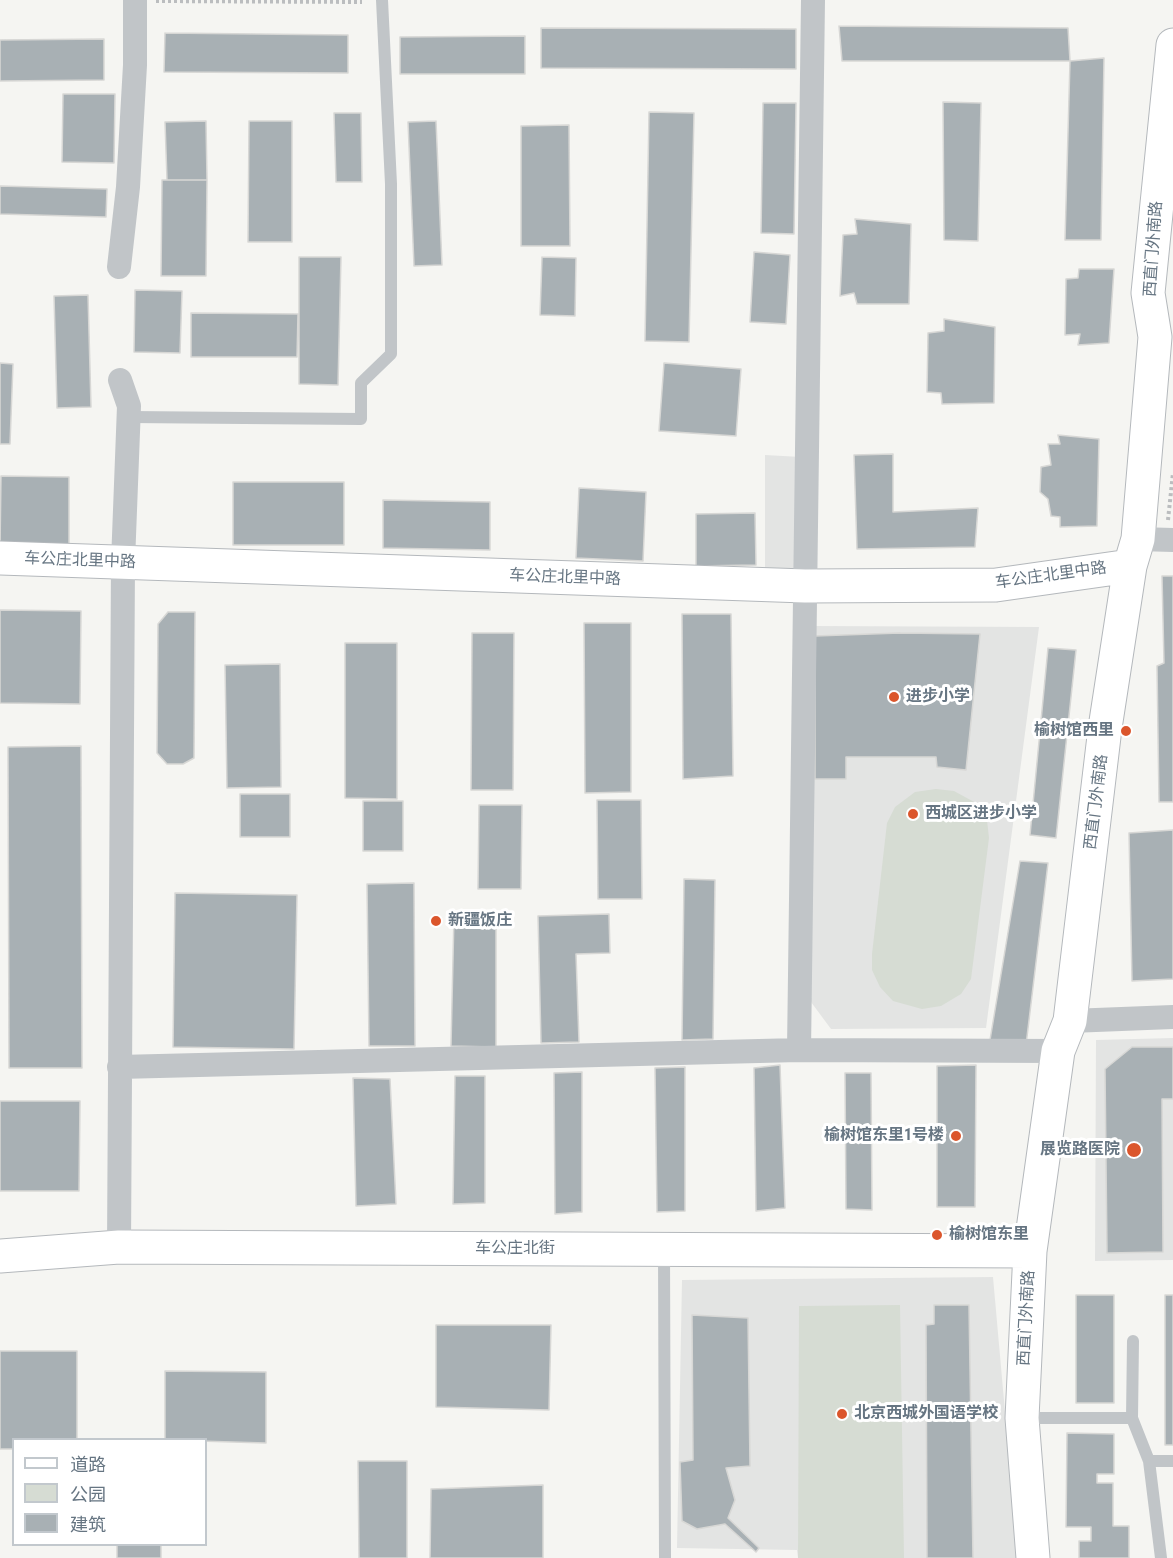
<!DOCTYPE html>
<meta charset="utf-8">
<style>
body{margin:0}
#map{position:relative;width:1173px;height:1558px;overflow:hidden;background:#f5f5f2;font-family:"Roboto Condensed","Noto Sans SC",sans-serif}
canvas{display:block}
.legend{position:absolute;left:12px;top:1438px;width:195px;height:108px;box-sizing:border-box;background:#fff;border:2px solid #c2c8cd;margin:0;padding:8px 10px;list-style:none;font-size:18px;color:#667582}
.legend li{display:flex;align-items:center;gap:12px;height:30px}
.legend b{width:30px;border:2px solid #c2c8cd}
</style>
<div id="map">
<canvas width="1173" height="1558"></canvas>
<ul class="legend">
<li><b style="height:8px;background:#fff"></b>道路</li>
<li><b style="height:16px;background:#d6dcd3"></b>公园</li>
<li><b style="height:16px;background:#a8b0b4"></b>建筑</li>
</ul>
</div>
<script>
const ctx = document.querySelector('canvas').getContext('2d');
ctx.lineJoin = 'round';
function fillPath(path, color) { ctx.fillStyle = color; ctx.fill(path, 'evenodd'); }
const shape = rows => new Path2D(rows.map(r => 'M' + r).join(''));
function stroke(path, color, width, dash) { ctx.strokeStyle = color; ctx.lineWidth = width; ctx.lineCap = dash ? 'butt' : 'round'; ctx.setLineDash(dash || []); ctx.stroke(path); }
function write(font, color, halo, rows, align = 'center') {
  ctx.font = font + ' "Roboto Condensed","Noto Sans SC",sans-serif'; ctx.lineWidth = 6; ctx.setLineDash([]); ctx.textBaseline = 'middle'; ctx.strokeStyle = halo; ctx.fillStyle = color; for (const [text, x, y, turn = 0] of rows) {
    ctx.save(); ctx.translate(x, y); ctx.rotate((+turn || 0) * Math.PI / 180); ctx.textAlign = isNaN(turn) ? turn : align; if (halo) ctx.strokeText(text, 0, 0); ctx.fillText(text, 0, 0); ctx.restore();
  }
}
fillPath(shape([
 [765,455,801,457,798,571,765,572],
 [813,626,1039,627,986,1028,831,1029,811,1002],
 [1173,1038,1173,1260,1095,1261,1096,1040],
 [993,1277,1018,1558,798,1558,797,1550,677,1548,682,1280]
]), '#e3e4e3');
fillPath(shape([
 [936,789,954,791,976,803,987,820,989,838,971,979,961,994,941,1006,922,1009,893,1001,880,987,872,970,872,954,887,823,895,807,915,792],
 [900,1305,904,1558,798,1558,799,1306]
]), '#d6dcd3');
const building = shape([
 [839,26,1068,28,1070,61,842,61,839,26],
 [541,28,796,29,796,69,541,68,541,28],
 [165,33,348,35,348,73,164,72,165,33],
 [525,36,525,74,400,74,400,37,525,36],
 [104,39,104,80,0,81,0,40,104,39],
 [1104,58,1101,240,1065,240,1070,61,1104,58],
 [63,94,115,94,114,163,62,162,63,94],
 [943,102,981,103,978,241,944,240,943,102],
 [763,103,796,103,794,234,761,233,763,103],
 [649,112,694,113,689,342,645,341,649,112],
 [334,113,361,113,362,182,336,182,334,113],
 [206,121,207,180,167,180,165,122,206,121],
 [249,121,292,121,292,242,248,242,249,121],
 [436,121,442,265,414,266,408,122,436,121],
 [569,125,570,246,521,246,521,126,569,125],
 [162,180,207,180,206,276,161,276,162,180],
 [0,186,107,189,106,217,0,214,0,186],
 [855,219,911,224,909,304,857,304,854,293,840,296,843,235,857,234,855,219],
 [754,252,790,255,786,324,750,322,754,252],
 [299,257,341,257,338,385,299,384,299,257],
 [542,257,576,258,575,316,540,315,542,257],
 [1079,269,1114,269,1109,343,1078,345,1080,334,1065,335,1066,279,1078,278,1079,269],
 [135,290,182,291,180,353,134,352,135,290],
 [88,295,91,407,57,408,54,296,88,295],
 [191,313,298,314,297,357,191,357,191,313],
 [944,319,995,327,994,403,942,404,941,393,927,392,928,333,944,331,944,319],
 [0,363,13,364,10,444,0,444,0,363],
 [664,363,741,369,736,436,659,431,664,363],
 [1058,435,1099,439,1097,526,1060,527,1060,517,1051,516,1048,499,1040,492,1041,467,1051,465,1048,444,1060,444,1058,435],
 [893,454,893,512,978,508,975,547,857,549,854,455,893,454],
 [1,476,69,477,69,549,0,548,1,476],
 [233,482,344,482,344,545,233,545,233,482],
 [579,488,646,492,643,561,576,558,579,488],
 [383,500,490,502,490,550,383,548,383,500],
 [755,513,756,565,696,566,696,514,755,513],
 [1162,576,1173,576,1173,802,1159,802,1157,666,1164,663,1162,576],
 [0,610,81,611,80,704,0,703,0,610],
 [168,612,195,612,194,758,183,764,167,764,157,753,158,624,168,612],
 [682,614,731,614,733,776,683,779,682,614],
 [584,623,631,623,631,792,585,793,584,623],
 [472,633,514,633,513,790,471,790,472,633],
 [900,633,980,634,966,770,937,767,936,757,846,757,846,779,815,779,815,636,900,633],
 [345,643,397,643,397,799,345,798,345,643],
 [1048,648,1076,650,1056,838,1030,835,1048,648],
 [280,664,281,787,227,788,225,665,280,664],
 [81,746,82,1068,9,1068,8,747,81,746],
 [240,794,290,794,290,837,240,837,240,794],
 [597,800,641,800,642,899,598,899,597,800],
 [363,801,403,801,403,851,363,851,363,801],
 [479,805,522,805,521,889,478,889,479,805],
 [1173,830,1173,979,1132,981,1129,833,1173,830],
 [1020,861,1048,863,1026,1045,990,1040,1020,861],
 [684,879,715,880,713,1039,682,1040,684,879],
 [414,883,415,1046,369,1046,367,884,414,883],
 [175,893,297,895,294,1049,173,1047,175,893],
 [609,914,610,953,576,954,579,1042,541,1043,538,916,609,914],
 [454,915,496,916,496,1047,451,1046,454,915],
 [1132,1047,1173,1047,1173,1099,1162,1099,1163,1252,1107,1253,1105,1069,1132,1047],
 [780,1065,785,1208,756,1211,754,1068,780,1065],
 [976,1065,975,1207,937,1207,937,1066,976,1065],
 [685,1067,685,1211,657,1212,655,1068,685,1067],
 [582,1072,582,1212,555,1214,554,1073,582,1072],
 [845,1073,871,1073,872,1210,846,1209,845,1073],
 [455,1076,485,1076,485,1203,453,1204,455,1076],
 [353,1078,390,1079,396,1204,356,1206,353,1078],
 [0,1101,80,1101,79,1191,0,1191,0,1101],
 [1076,1295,1114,1295,1114,1403,1076,1403,1076,1295],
 [1165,1295,1173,1295,1173,1445,1165,1445,1165,1295],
 [934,1305,969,1305,973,1558,927,1558,926,1325,934,1324,934,1305],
 [692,1315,748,1318,750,1466,726,1468,735,1500,728,1518,759,1548,756,1552,725,1524,697,1529,682,1521,680,1462,693,1460,692,1315],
 [436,1325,551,1325,549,1410,436,1407,436,1325],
 [0,1351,77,1351,77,1440,14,1440,14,1449,0,1449,0,1351],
 [165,1371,266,1372,266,1443,165,1440,165,1371],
 [1067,1433,1114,1434,1114,1474,1097,1474,1097,1483,1113,1483,1113,1526,1129,1526,1129,1558,1079,1558,1079,1541,1091,1541,1091,1527,1066,1527,1067,1433],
 [358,1461,407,1461,407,1558,359,1558,358,1461],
 [543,1485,543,1558,430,1558,431,1489,543,1485],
 [117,1544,161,1544,161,1558,117,1558,117,1544]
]);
fillPath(building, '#a8b0b4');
stroke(building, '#d7d7d5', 1.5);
const secondary = shape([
 [0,558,805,586,996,585,1130,566],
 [0,1256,119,1247,1030,1251],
 [1033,1558,1022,1418,1030,1251,1058,1051,1070,1021,1105,728,1130,566,1138,539,1155,337,1148,293,1173,45]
]);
stroke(secondary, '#b4b8bc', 35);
stroke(shape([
 [156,1,362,2],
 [1168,520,1173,473]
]), '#bbbdbf', 4, [3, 3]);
stroke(shape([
 [129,417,361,419,361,383,391,354,391,184,382,0],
 [664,1251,665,1558],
 [1024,1418,1132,1418,1149,1461,1173,1461],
 [1132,1418,1133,1341],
 [1149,1461,1161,1558]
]), '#c1c5c8', 12);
stroke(shape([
 [119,267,128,187,135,65,135,0],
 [1138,539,1173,540],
 [1070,1021,1173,1017],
 [799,1050,813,0],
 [119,1067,799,1050,1058,1051],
 [119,1247,123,562,129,406,120,380]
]), '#c1c5c8', 24);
stroke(secondary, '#fff', 33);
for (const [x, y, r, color] of [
 [894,697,6,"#db562c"],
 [1126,731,6,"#db562c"],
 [913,814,6,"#db562c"],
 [436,921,6,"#db562c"],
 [956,1136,6,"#db562c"],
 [1134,1150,8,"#db562c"],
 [937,1235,6,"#db562c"],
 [842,1414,6,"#db562c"]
]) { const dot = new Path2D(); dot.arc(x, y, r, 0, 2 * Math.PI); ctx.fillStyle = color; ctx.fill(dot); stroke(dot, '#fff', 2); }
write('16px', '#667582', '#fff', [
 ["西直门外南路",1154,249,-86],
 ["车公庄北里中路",80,561,2],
 ["车公庄北里中路",1051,576,-8],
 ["车公庄北里中路",565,578,2],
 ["西直门外南路",1097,802,-83],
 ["车公庄北街",515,1249],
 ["西直门外南路",1027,1318,-87]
]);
write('bold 16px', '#667582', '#fff', [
 ["进步小学",906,697],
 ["榆树馆西里",1114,731,"right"],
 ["西城区进步小学",925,814],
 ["新疆饭庄",448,921],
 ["榆树馆东里1号楼",944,1136,"right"],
 ["展览路医院",1120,1150,"right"],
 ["榆树馆东里",949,1235],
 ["北京西城外国语学校",854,1414]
], 'left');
</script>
